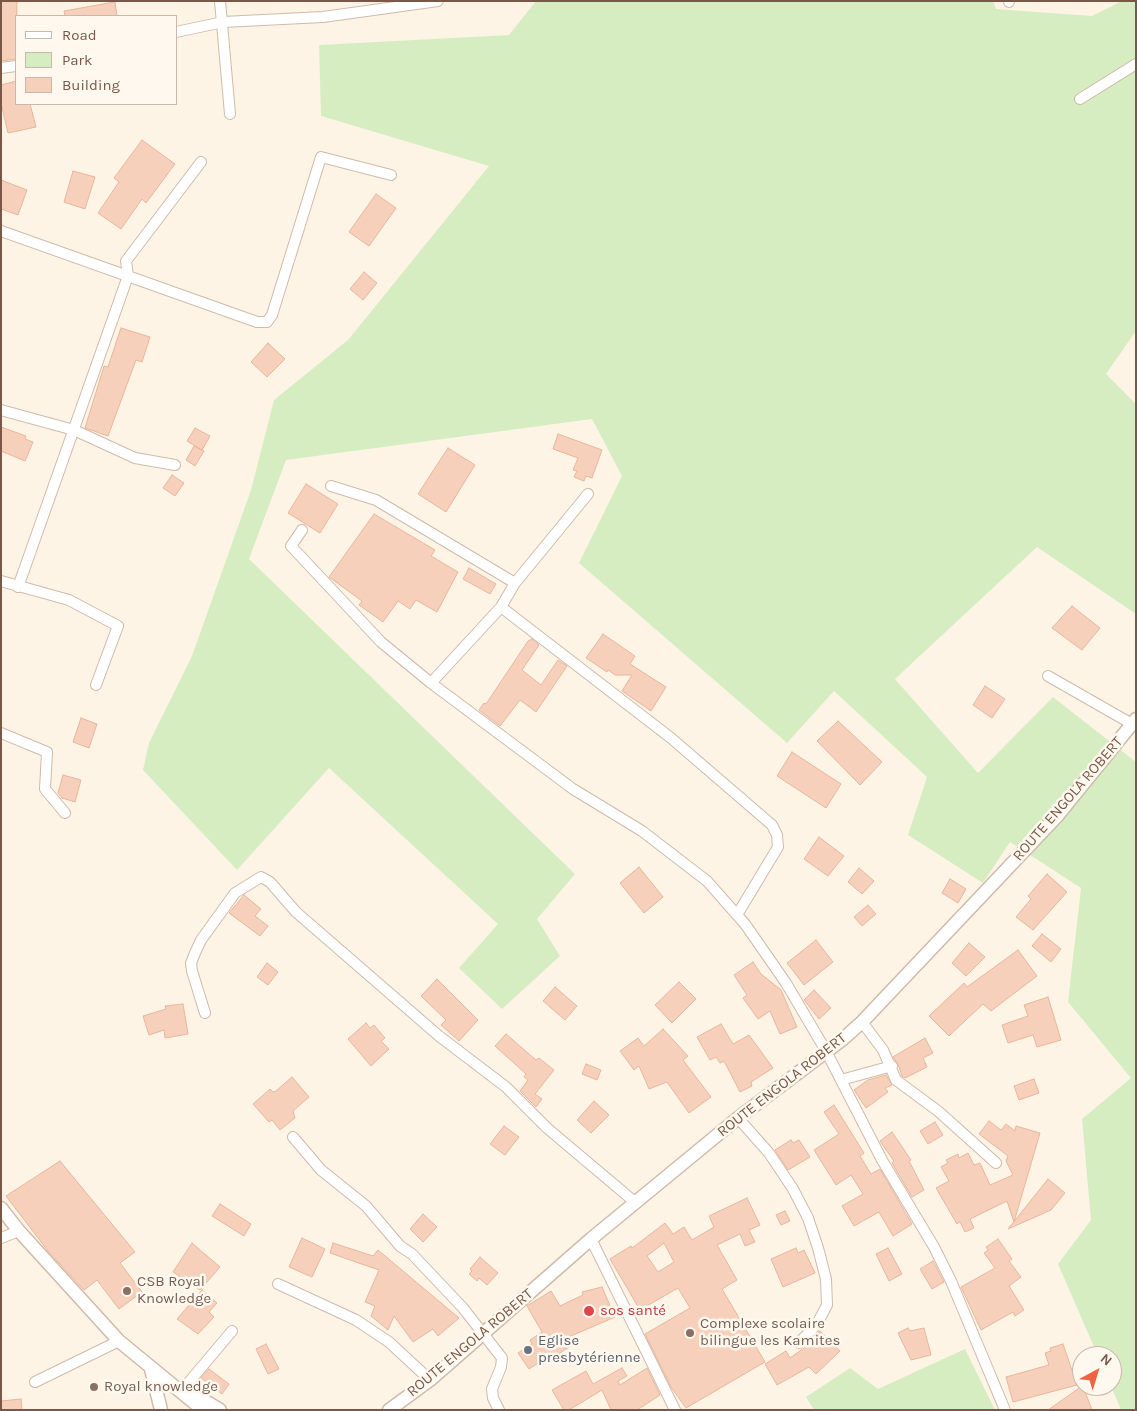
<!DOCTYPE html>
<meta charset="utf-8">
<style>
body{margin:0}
#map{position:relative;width:1137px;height:1411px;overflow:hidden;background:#fef4e6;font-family:Karla,sans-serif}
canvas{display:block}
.frame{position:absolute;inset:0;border:2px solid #7a5848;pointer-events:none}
.legend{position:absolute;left:15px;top:15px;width:162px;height:90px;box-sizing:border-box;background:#fff8ee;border:1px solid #cab8ac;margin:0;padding:6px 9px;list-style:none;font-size:15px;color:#7a5848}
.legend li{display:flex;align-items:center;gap:10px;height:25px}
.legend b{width:25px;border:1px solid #cab8ac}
.north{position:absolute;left:1072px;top:1346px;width:50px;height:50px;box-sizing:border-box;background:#fff8ee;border:1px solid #cab8ac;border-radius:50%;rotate:39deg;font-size:14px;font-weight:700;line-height:20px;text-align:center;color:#7a5848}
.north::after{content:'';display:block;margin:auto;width:18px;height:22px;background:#f26241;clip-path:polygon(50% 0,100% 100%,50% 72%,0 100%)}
</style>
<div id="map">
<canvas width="1137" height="1411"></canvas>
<div class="frame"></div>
<ul class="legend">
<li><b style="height:6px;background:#fff"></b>Road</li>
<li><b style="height:14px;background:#d6edc2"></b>Park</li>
<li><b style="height:14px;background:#f6d0bb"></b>Building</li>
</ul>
<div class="north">N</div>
</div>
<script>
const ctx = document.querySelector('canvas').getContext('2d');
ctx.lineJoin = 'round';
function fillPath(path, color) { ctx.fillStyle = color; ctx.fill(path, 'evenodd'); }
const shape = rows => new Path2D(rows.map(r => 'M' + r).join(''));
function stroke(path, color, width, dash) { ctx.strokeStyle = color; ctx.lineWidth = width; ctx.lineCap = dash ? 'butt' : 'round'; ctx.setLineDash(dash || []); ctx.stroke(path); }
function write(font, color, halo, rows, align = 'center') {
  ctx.font = font + ' Karla,sans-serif'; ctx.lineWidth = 5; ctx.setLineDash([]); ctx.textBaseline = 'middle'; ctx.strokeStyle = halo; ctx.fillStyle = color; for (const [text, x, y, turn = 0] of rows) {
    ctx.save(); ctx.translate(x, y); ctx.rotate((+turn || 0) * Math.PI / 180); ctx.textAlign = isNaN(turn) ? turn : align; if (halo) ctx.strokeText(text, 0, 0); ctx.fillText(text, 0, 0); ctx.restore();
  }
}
fillPath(shape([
 [536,1,993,1,996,9,1092,16,1122,1,1136,1,1136,331,1106,374,1136,404,1136,614,1037,547,895,679,978,773,1053,697,1136,762,1136,1410,1121,1410,1111,1386,1112,1356,1098,1356,1058,1264,1091,1220,1082,1119,1131,1078,1068,1002,1081,888,1010,842,983,883,908,835,927,777,834,691,787,743,579,563,622,476,592,419,286,460,249,559,575,874,537,919,560,956,502,1009,459,968,498,924,329,768,237,870,143,770,149,743,192,656,251,490,274,400,348,340,489,166,321,116,319,45,509,35],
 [965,1349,995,1410,814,1410,806,1397,850,1368,878,1389]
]), '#d6edc2');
const building = shape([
 [1,1,17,1,16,59,1,61,1,1],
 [115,2,117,16,65,16,64,11,115,2],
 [16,81,16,104,30,104,36,127,8,133,1,103,1,85,16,81],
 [142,140,175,164,146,203,142,199,121,229,98,213,119,182,114,178,142,140],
 [73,171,95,177,85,209,64,202,73,171],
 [1,180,27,190,18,215,1,209,1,180],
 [376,194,396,208,369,246,349,232,376,194],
 [364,272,377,283,363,300,350,289,364,272],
 [121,328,150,337,142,362,136,360,108,436,85,428,104,366,108,367,121,328],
 [268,343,285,359,267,377,251,362,268,343],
 [1,427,26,436,25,439,33,442,25,461,1,451,1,427],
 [195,428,210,436,202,450,187,441,195,428],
 [558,434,602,450,592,478,586,476,584,481,574,477,577,471,573,470,578,458,553,449,558,434],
 [194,446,204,451,195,466,186,460,194,446],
 [448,448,475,465,446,512,418,494,448,448],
 [172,475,184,483,175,496,163,488,172,475],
 [306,484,338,504,320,533,288,513,306,484],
 [374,514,435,550,431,556,458,572,437,612,416,600,410,609,398,601,383,622,359,605,362,601,329,577,374,514],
 [469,568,496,584,490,594,463,579,469,568],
 [1072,606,1100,628,1082,650,1052,628,1072,606],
 [603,634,635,656,630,664,666,687,651,711,622,691,632,675,615,675,608,670,607,672,586,658,603,634],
 [532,639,539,645,522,670,541,685,558,660,567,666,536,712,520,700,500,726,479,710,484,703,486,704,528,641,532,639],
 [985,686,1005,699,992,718,973,705,985,686],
 [81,718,97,724,89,748,73,742,81,718],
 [838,721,882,762,860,785,817,741,838,721],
 [792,752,841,784,826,808,777,776,792,752],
 [63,775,81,780,75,802,62,798,58,793,63,775],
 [819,837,844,856,828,876,804,859,819,837],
 [639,867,663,897,644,913,620,883,639,867],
 [859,868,874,881,862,894,848,882,859,868],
 [1047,874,1067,892,1033,930,1016,917,1031,899,1028,896,1047,874],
 [950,879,966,889,958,903,942,893,950,879],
 [244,895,261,909,255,916,268,926,260,936,229,913,244,895],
 [868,905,876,914,862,926,854,917,868,905],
 [1042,934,1061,949,1051,962,1032,946,1042,934],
 [816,940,833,962,804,985,787,963,816,940],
 [969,943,985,957,966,976,952,963,969,943],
 [1018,950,1037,976,991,1011,983,1004,949,1036,929,1016,964,983,967,987,1018,950],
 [753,962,761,974,781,990,797,1027,780,1034,770,1011,758,1019,743,998,747,995,734,975,753,962],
 [267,963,278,972,268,985,257,977,267,963],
 [437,979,478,1020,459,1041,441,1025,446,1020,421,996,437,979],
 [679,982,696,999,672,1023,655,1005,679,982],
 [555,987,577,1006,565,1020,543,1001,555,987],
 [814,990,831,1008,819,1019,804,1000,814,990],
 [1048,997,1061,1040,1037,1047,1033,1035,1008,1043,1002,1025,1028,1016,1024,1005,1048,997],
 [183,1004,188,1034,165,1038,164,1030,149,1035,143,1016,166,1009,165,1006,183,1004],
 [366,1023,370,1028,374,1025,385,1038,381,1041,389,1049,371,1066,348,1039,366,1023],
 [721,1024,733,1044,749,1035,773,1068,751,1082,752,1086,740,1092,724,1061,720,1063,716,1057,710,1060,697,1037,721,1024],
 [663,1029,688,1056,683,1060,711,1097,689,1113,667,1082,649,1089,639,1066,634,1070,620,1051,638,1038,644,1046,663,1029],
 [506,1034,536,1060,539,1058,554,1070,535,1094,542,1099,536,1107,520,1091,528,1080,524,1077,526,1074,495,1046,506,1034],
 [925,1038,933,1053,923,1058,927,1067,905,1078,902,1076,898,1064,893,1057,925,1038],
 [586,1064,601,1070,597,1080,582,1074,586,1064],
 [886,1075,892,1085,885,1088,888,1092,866,1108,854,1090,868,1080,886,1075],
 [292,1077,309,1097,293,1111,295,1118,280,1130,272,1120,269,1122,253,1104,270,1089,273,1092,276,1091,292,1077],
 [1034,1079,1039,1093,1019,1100,1014,1086,1034,1079],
 [594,1101,609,1115,591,1133,577,1120,594,1101],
 [834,1105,864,1153,860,1156,871,1174,880,1169,912,1224,893,1236,879,1212,854,1226,842,1206,863,1194,851,1175,836,1185,814,1150,839,1134,824,1112,834,1105],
 [989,1121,1001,1130,1006,1124,1015,1131,1016,1126,1040,1133,1014,1222,1007,1201,970,1219,974,1228,965,1232,960,1222,957,1224,936,1188,949,1181,941,1167,948,1163,946,1160,958,1154,959,1158,968,1153,974,1165,980,1163,990,1185,1013,1175,1006,1161,1008,1156,979,1134,989,1121],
 [935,1122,943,1135,928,1144,920,1131,935,1122],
 [504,1126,519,1137,505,1155,490,1144,504,1126],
 [892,1132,911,1160,909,1161,924,1190,912,1197,892,1163,894,1161,880,1141,892,1132],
 [791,1140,793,1143,799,1140,810,1157,788,1170,775,1150,791,1140],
 [60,1161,135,1252,120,1263,142,1292,119,1309,97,1280,84,1290,48,1251,6,1196,60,1161],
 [1048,1179,1065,1193,1051,1210,1008,1229,1048,1179],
 [747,1198,760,1225,749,1230,755,1242,745,1246,740,1234,717,1245,737,1280,722,1289,765,1362,686,1408,671,1387,645,1334,690,1308,678,1288,640,1310,610,1259,631,1246,632,1248,665,1223,673,1234,684,1227,692,1240,714,1227,709,1216,747,1198],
 [664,1243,674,1262,658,1272,647,1256,664,1243],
 [220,1204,251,1224,244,1236,212,1216,220,1204],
 [785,1211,790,1221,781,1225,776,1215,785,1211],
 [423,1214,437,1227,423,1242,410,1229,423,1214],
 [302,1238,325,1249,312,1277,289,1267,302,1238],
 [998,1239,1012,1259,1009,1261,1021,1277,1009,1286,1024,1310,1015,1316,1013,1312,981,1330,961,1287,995,1268,984,1253,988,1250,986,1247,998,1239],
 [192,1243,220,1267,200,1290,173,1272,192,1243],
 [333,1243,373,1256,378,1250,459,1318,438,1336,433,1329,413,1342,394,1316,388,1330,371,1316,375,1306,365,1302,379,1270,330,1253,333,1243],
 [796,1248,798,1253,804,1250,815,1273,783,1287,771,1259,796,1248],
 [888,1248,902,1274,889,1281,876,1254,888,1248],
 [480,1257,498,1273,487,1285,479,1278,477,1281,469,1274,472,1271,470,1269,480,1257],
 [933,1261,944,1282,932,1289,920,1269,933,1261],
 [602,1287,615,1317,564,1339,569,1347,545,1363,543,1360,529,1369,518,1353,532,1344,530,1340,542,1332,527,1306,551,1291,560,1306,583,1295,582,1292,602,1287],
 [202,1290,217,1303,209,1312,214,1317,198,1334,177,1319,202,1290],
 [908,1328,910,1331,924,1328,931,1355,911,1360,898,1333,908,1328],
 [820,1331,840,1351,816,1374,809,1367,777,1385,765,1364,786,1351,790,1358,804,1348,820,1331],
 [266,1344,279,1369,268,1374,256,1349,266,1344],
 [1063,1344,1077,1385,1013,1402,1006,1377,1049,1365,1045,1353,1051,1351,1050,1348,1063,1344],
 [622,1368,627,1376,618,1381,620,1385,647,1368,660,1395,637,1410,611,1410,602,1390,569,1410,564,1410,552,1390,586,1371,593,1384,622,1368],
 [209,1369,229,1384,222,1394,201,1378,209,1369],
 [1083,1386,1092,1410,1048,1410,1082,1386,1083,1386],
 [21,1399,22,1410,1,1410,1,1401,21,1399]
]);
fillPath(building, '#f6d0bb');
stroke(building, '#eab59a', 1);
const minor = shape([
 [220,1,230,114],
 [1009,2,1009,1],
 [176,32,223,22,323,17,438,1],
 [1,68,16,66],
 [1080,99,1136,64],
 [1,231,257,322,267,322,272,315,321,157,391,175],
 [1,410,74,430,135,458,175,465],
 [331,486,376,500,515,583],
 [302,530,291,546,381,642,431,683,573,789,642,831,707,881,745,924,786,983,826,1051,882,1160,934,1247,951,1281,1005,1410],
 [1,581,69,600,118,626,96,685],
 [18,587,128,276,126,261,201,162],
 [501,607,671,738,772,825,777,835,778,847,737,915],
 [1048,676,1132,724],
 [431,683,501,607,515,583,588,494],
 [1,733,47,752,45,789,65,813],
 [205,1013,192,971,191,963,195,953,201,940,235,893,261,877,270,882,296,912,439,1036,506,1087,547,1128,636,1203],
 [862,1022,883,1050,896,1080,938,1111,996,1163],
 [841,1080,892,1066],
 [738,1118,769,1153,793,1189,808,1218,818,1248,826,1279,827,1305,817,1324,799,1343],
 [293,1137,321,1170,366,1206,400,1246,412,1254,463,1308,502,1358,501,1367,492,1389,493,1398,499,1410],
 [1,1238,19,1231],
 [591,1239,675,1410],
 [278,1284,356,1320,389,1342,430,1380],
 [35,1382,119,1341],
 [184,1388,232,1331]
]);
const tertiary = shape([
 [1,1208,19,1231,119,1341,203,1410],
 [151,1369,161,1410],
 [195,1395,220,1410],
 [389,1410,430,1380,591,1239,738,1118,843,1039,862,1022,1058,815,1136,719]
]);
stroke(minor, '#d1baaa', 12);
stroke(tertiary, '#d1baaa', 15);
stroke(minor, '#fff', 10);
stroke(tertiary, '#fff', 12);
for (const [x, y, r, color] of [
 [127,1291,5,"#8d6e63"],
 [589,1311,6,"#e0444e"],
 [690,1333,5,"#8d6e63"],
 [528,1350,5,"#6b7280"],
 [94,1387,5,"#8d6e63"]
]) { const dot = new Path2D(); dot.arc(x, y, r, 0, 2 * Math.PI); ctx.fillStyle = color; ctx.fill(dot); stroke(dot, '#fff8ee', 2); }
write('15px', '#7a5848', '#fff8ee', [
 ["ROUTE ENGOLA ROBERT",1068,799,-49],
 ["ROUTE ENGOLA ROBERT",782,1085,-38],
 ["ROUTE ENGOLA ROBERT",470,1343,-40]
]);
write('15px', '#785e54', '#fff8ee', [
 ["CSB Royal",137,1282],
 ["Knowledge",137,1299],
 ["Complexe scolaire",700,1324],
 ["bilingue les Kamites",700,1341],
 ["Royal knowledge",104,1387]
], 'left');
write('15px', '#be3a42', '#fff8ee', [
 ["sos santé",600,1311]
], 'left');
write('15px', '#5b616d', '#fff8ee', [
 ["Eglise",538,1341],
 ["presbytérienne",538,1358]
], 'left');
</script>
